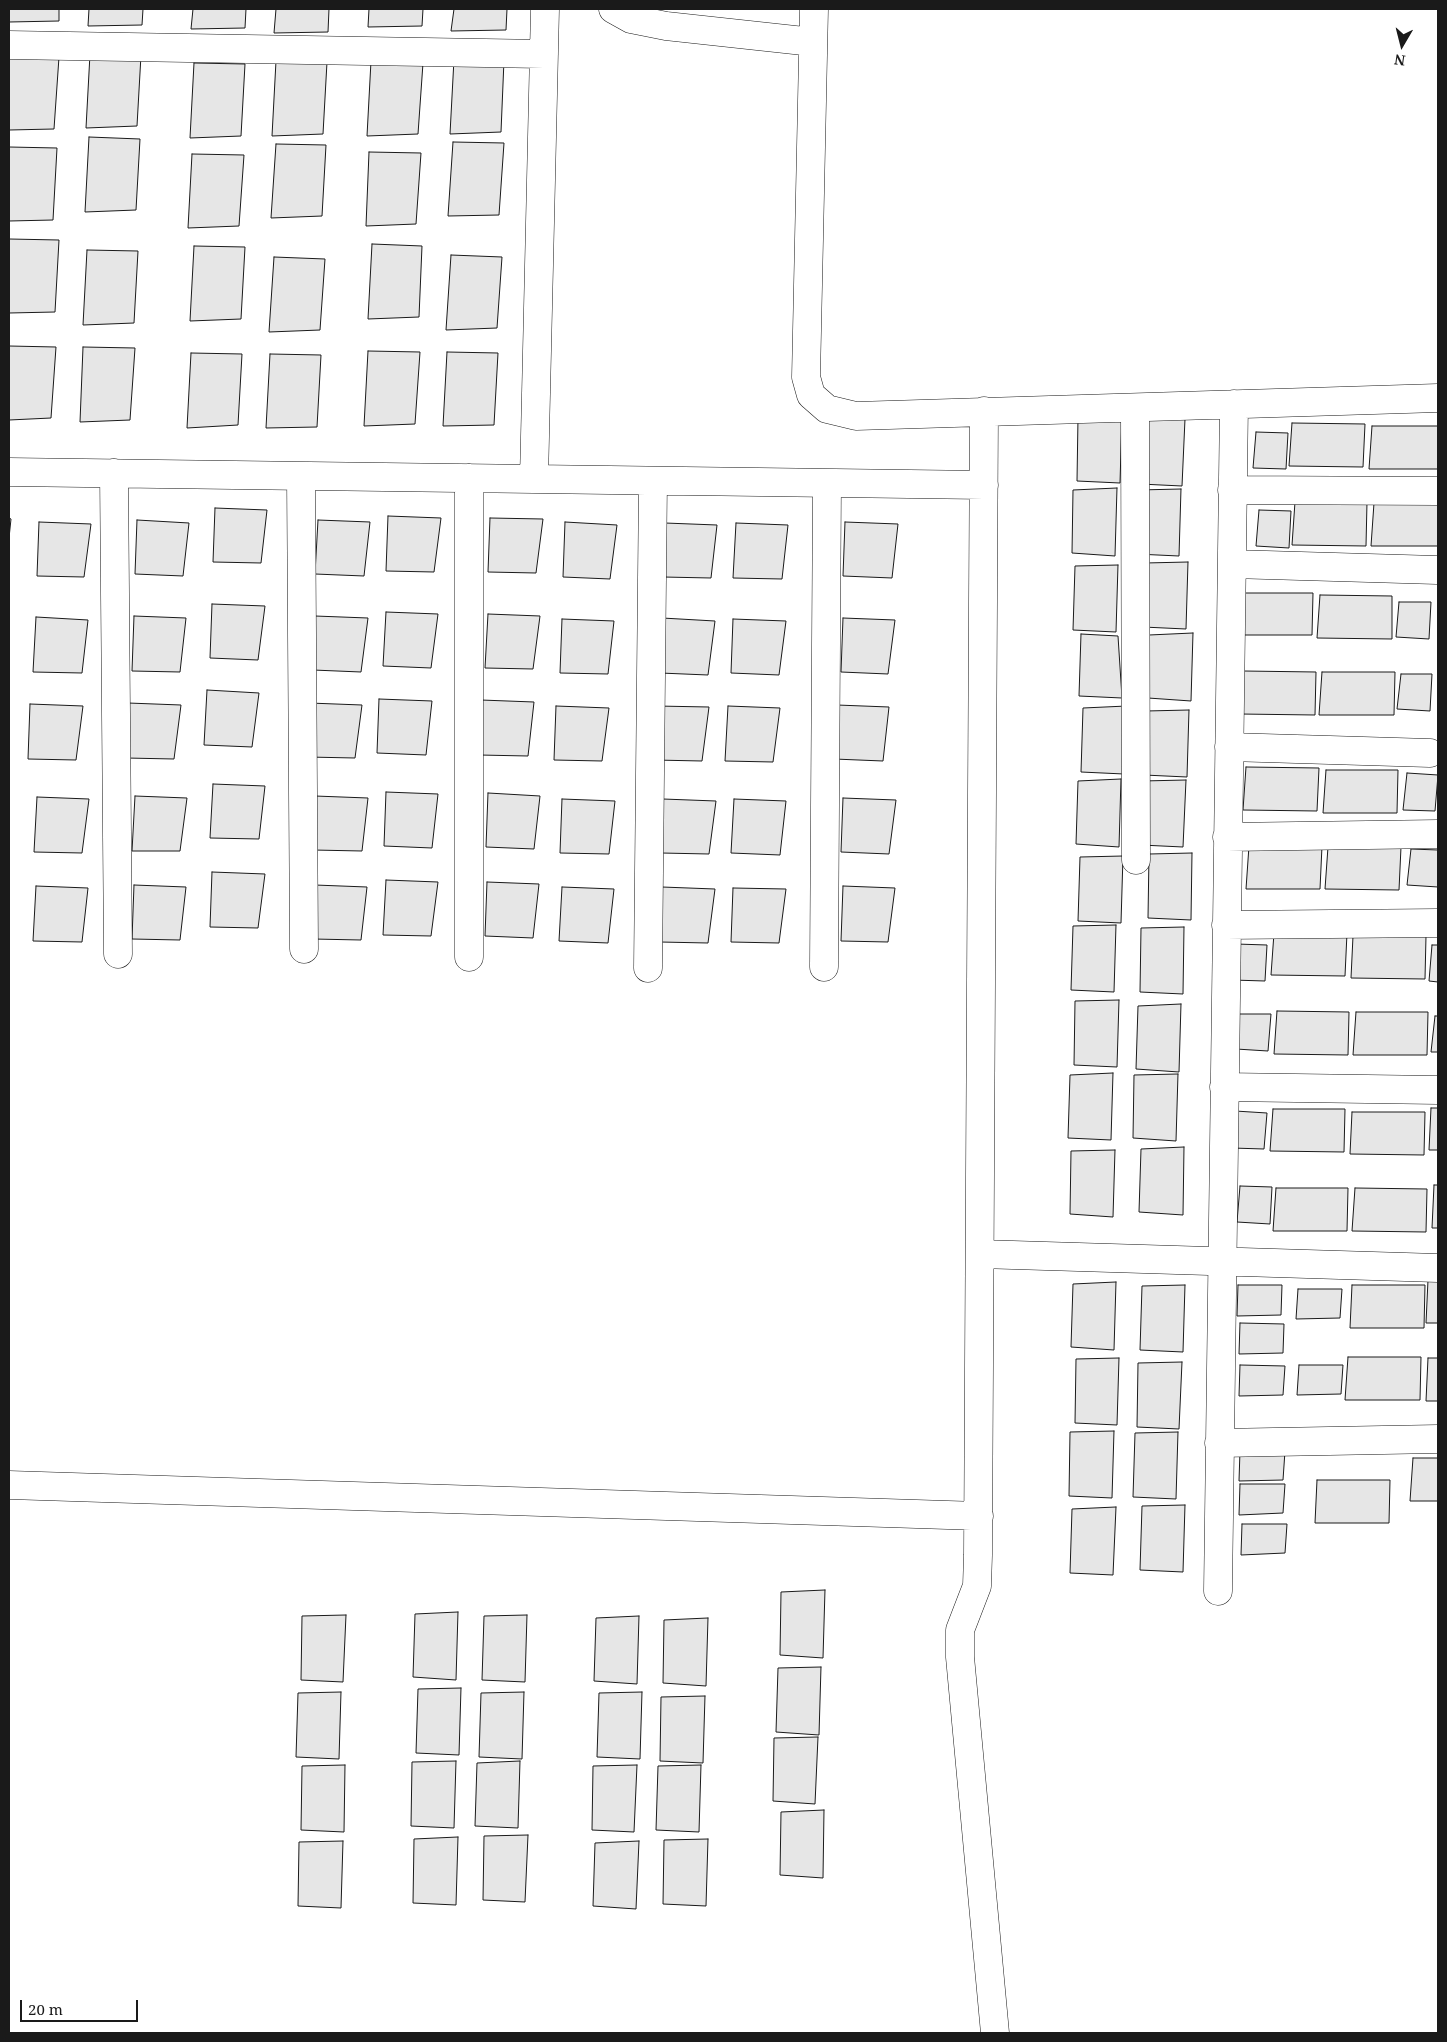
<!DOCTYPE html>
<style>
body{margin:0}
#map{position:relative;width:1447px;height:2042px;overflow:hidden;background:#fff;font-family:"Noto Serif",serif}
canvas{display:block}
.frame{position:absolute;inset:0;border:10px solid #1a1a1a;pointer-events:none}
.north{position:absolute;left:1377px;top:20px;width:50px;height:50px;-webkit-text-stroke:4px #fff;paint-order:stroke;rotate:188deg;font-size:14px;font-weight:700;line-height:20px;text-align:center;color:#1a1a1a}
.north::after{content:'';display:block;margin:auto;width:18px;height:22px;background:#1a1a1a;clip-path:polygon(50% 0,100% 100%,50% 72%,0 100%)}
.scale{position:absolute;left:20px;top:2000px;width:118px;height:22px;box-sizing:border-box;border:2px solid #1a1a1a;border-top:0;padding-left:6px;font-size:15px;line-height:18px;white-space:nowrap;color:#1a1a1a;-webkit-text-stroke:4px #fff;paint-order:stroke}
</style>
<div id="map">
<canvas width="1447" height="2042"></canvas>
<div class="frame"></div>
<div class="north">N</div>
<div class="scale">20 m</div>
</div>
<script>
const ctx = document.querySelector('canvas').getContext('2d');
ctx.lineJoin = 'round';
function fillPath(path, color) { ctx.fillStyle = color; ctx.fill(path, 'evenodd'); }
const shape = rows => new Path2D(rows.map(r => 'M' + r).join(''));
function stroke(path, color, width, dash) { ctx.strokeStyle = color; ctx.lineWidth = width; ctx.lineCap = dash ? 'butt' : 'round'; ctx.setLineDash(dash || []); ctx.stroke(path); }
const building = shape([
 [9,9,59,9,59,21,9,22,9,9],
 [89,9,143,9,142,25,88,26,89,9],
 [193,9,246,9,245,28,191,29,193,9],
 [276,9,329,9,328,32,274,33,276,9],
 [369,9,423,9,422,26,368,27,369,9],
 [454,9,507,9,506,30,451,31,454,9],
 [90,54,141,55,137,126,86,128,90,54],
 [9,56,59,57,54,129,9,130,9,56],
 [454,59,504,60,501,132,450,134,454,59],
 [276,61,327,62,323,134,272,136,276,61],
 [371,61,423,63,418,134,367,136,371,61],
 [194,63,245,64,241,136,190,138,194,63],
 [89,137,140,139,136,210,85,212,89,137],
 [453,142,504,143,499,215,448,216,453,142],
 [276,144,326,145,322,216,271,218,276,144],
 [9,147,57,148,53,220,9,221,9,147],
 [369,152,421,153,416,224,366,226,369,152],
 [192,154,244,155,239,226,188,228,192,154],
 [9,239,59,240,55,312,9,313,9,239],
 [372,244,422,246,419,317,368,319,372,244],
 [194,246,245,247,241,319,190,321,194,246],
 [87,250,138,251,134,323,83,325,87,250],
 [451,255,502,257,497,328,446,330,451,255],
 [274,257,325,259,320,330,269,332,274,257],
 [9,346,56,347,51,418,9,420,9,346],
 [83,347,135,348,130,420,80,422,83,347],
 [368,351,420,352,415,424,364,426,368,351],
 [447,352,498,353,494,425,443,426,447,352],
 [191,353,242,354,238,425,187,428,191,353],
 [270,354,321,355,317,427,266,428,270,354],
 [1122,415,1120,483,1077,481,1078,417,1122,415],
 [1185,419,1182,486,1140,484,1141,420,1185,419],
 [1292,423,1365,424,1363,467,1289,466,1292,423],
 [1372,426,1438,426,1438,469,1369,469,1372,426],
 [1256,432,1288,433,1286,469,1253,468,1256,432],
 [1117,488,1115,556,1072,553,1073,490,1117,488],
 [1181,489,1179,556,1136,554,1138,490,1181,489],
 [1295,502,1367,502,1366,546,1292,545,1295,502],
 [1374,503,1438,503,1438,546,1371,546,1374,503],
 [215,508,267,510,261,563,213,562,215,508],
 [1259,510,1291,511,1289,548,1256,546,1259,510],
 [388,516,441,518,434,572,386,571,388,516],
 [9,518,11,519,9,538,9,518],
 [490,518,543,519,536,573,488,572,490,518],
 [137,520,189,523,183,576,135,574,137,520],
 [318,520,370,522,364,576,315,574,318,520],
 [39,522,91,524,84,577,37,576,39,522],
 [565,522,617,525,610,579,563,577,565,522],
 [845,522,898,524,892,578,843,576,845,522],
 [665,523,717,525,711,578,663,577,665,523],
 [736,523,788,525,782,579,733,578,736,523],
 [1188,562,1186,629,1143,627,1145,563,1188,562],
 [1118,565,1116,632,1073,630,1075,566,1118,565],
 [1240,593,1313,593,1312,635,1238,635,1240,593],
 [1320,595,1392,596,1392,639,1317,638,1320,595],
 [1399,602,1431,602,1429,639,1396,637,1399,602],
 [212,604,265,606,258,660,210,658,212,604],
 [386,612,438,614,431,668,383,666,386,612],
 [488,614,540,616,533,669,485,668,488,614],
 [134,616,186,618,180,672,132,671,134,616],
 [315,616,368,618,361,672,313,670,315,616],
 [36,617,88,620,82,673,33,672,36,617],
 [662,618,715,621,708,675,660,673,662,618],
 [843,618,895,620,888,674,841,672,843,618],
 [562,619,614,621,608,674,560,673,562,619],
 [733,619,786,621,779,675,731,673,733,619],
 [1193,633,1191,701,1148,698,1149,635,1193,633],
 [1081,634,1118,636,1122,698,1079,696,1081,634],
 [1243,671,1316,672,1315,715,1240,714,1243,671],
 [1322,672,1395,672,1394,715,1319,715,1322,672],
 [1401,674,1432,674,1430,711,1397,709,1401,674],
 [207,690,259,693,252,747,204,745,207,690],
 [379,699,432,701,426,755,377,753,379,699],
 [481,700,534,702,528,756,479,755,481,700],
 [128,703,181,705,174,759,126,758,128,703],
 [309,703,362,705,355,758,307,757,309,703],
 [30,704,83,706,76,760,28,759,30,704],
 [837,705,889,707,883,761,834,759,837,705],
 [556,706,609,708,602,761,554,760,556,706],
 [656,706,709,707,702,761,654,760,656,706],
 [728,706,780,708,773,762,725,761,728,706],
 [1127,706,1124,774,1081,772,1083,708,1127,706],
 [1189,710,1187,777,1144,775,1146,711,1189,710],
 [1246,767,1319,768,1317,811,1243,810,1246,767],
 [1326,770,1398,770,1397,813,1323,813,1326,770],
 [1407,773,1438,775,1435,811,1403,810,1407,773],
 [1121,779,1119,847,1076,844,1078,781,1121,779],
 [1186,780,1183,847,1141,845,1142,781,1186,780],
 [213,784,265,786,259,839,210,838,213,784],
 [386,792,438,794,432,848,384,846,386,792],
 [488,793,540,796,534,849,486,847,488,793],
 [135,796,187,798,180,851,132,851,135,796],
 [315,796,368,798,362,851,313,850,315,796],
 [37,797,89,799,82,853,34,852,37,797],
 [843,798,896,800,889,854,841,852,843,798],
 [562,799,615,801,609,854,560,853,562,799],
 [663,799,716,801,709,854,661,853,663,799],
 [734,799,786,801,780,855,731,853,734,799],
 [1249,846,1322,846,1320,889,1246,889,1249,846],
 [1328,847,1401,847,1399,890,1325,889,1328,847],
 [1411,849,1438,850,1438,887,1407,885,1411,849],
 [1192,853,1191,920,1148,918,1149,854,1192,853],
 [1123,856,1121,923,1078,921,1080,857,1123,856],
 [212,872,265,874,258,928,210,927,212,872],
 [386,880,438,882,431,936,383,935,386,880],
 [487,882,539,884,533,938,485,936,487,882],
 [134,885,186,887,180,940,132,939,134,885],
 [315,885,367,887,361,940,313,939,315,885],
 [36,886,88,888,82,942,33,941,36,886],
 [843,886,895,888,888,942,841,941,843,886],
 [562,887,614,889,608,943,559,941,562,887],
 [662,887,715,889,708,943,660,942,662,887],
 [733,888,786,889,779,943,731,942,733,888],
 [1116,925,1114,992,1071,990,1073,926,1116,925],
 [1184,927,1183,994,1140,992,1141,928,1184,927],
 [1274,933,1347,933,1345,976,1271,975,1274,933],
 [1353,936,1426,936,1425,979,1351,978,1353,936],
 [1236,944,1267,945,1265,981,1232,980,1236,944],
 [1432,945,1438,945,1438,982,1429,981,1432,945],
 [1119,1000,1117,1067,1074,1065,1075,1001,1119,1000],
 [1181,1004,1179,1072,1136,1069,1138,1006,1181,1004],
 [1277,1011,1349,1012,1348,1055,1274,1054,1277,1011],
 [1356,1012,1428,1012,1427,1055,1353,1055,1356,1012],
 [1239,1014,1271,1014,1268,1051,1236,1049,1239,1014],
 [1435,1016,1438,1016,1438,1052,1431,1052,1435,1016],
 [1113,1073,1111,1140,1068,1138,1070,1075,1113,1073],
 [1178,1074,1176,1141,1133,1138,1134,1075,1178,1074],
 [1431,1108,1438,1108,1438,1150,1429,1150,1431,1108],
 [1273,1109,1345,1109,1344,1152,1270,1151,1273,1109],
 [1235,1111,1267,1113,1264,1149,1232,1148,1235,1111],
 [1352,1112,1425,1112,1424,1155,1350,1154,1352,1112],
 [1184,1147,1183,1215,1139,1212,1141,1149,1184,1147],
 [1115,1150,1113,1217,1070,1214,1071,1151,1115,1150],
 [1434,1185,1438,1185,1438,1228,1432,1228,1434,1185],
 [1240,1186,1272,1187,1270,1224,1237,1222,1240,1186],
 [1276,1188,1348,1188,1347,1231,1273,1231,1276,1188],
 [1355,1188,1427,1189,1426,1232,1352,1231,1355,1188],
 [1428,1280,1438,1280,1438,1323,1426,1323,1428,1280],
 [1116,1282,1114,1350,1071,1347,1073,1284,1116,1282],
 [1185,1285,1183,1352,1140,1350,1142,1286,1185,1285],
 [1238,1285,1282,1285,1281,1315,1237,1316,1238,1285],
 [1352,1285,1425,1285,1424,1328,1350,1328,1352,1285],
 [1298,1289,1342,1289,1340,1318,1296,1319,1298,1289],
 [1240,1323,1284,1324,1283,1353,1239,1354,1240,1323],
 [1348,1357,1421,1357,1420,1400,1345,1400,1348,1357],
 [1119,1358,1117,1425,1075,1423,1076,1359,1119,1358],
 [1428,1358,1438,1358,1438,1401,1426,1401,1428,1358],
 [1182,1362,1179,1429,1137,1427,1138,1363,1182,1362],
 [1240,1365,1285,1366,1283,1395,1239,1396,1240,1365],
 [1299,1365,1343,1365,1341,1394,1297,1395,1299,1365],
 [1114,1431,1112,1498,1069,1496,1070,1432,1114,1431],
 [1178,1432,1176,1499,1133,1497,1135,1433,1178,1432],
 [1240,1451,1285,1451,1283,1480,1239,1481,1240,1451],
 [1413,1458,1438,1458,1438,1501,1410,1501,1413,1458],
 [1317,1480,1390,1480,1389,1523,1315,1523,1317,1480],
 [1240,1484,1285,1484,1283,1513,1239,1515,1240,1484],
 [1185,1505,1183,1572,1140,1570,1142,1506,1185,1505],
 [1116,1507,1113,1575,1070,1573,1072,1509,1116,1507],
 [1242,1524,1287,1524,1285,1553,1241,1555,1242,1524],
 [825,1590,823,1658,780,1655,781,1592,825,1590],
 [458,1612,456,1680,413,1677,415,1614,458,1612],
 [346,1615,343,1682,301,1680,302,1616,346,1615],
 [527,1615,525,1682,482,1680,484,1616,527,1615],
 [639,1616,637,1684,594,1681,596,1618,639,1616],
 [708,1618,706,1686,663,1683,664,1620,708,1618],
 [821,1667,819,1735,776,1732,778,1668,821,1667],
 [461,1688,459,1755,416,1753,418,1689,461,1688],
 [341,1692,339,1759,296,1757,298,1693,341,1692],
 [524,1692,522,1759,479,1757,481,1693,524,1692],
 [642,1692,640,1759,597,1757,599,1693,642,1692],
 [705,1696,703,1763,660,1761,661,1697,705,1696],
 [818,1737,815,1804,773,1801,774,1738,818,1737],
 [456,1761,454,1828,411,1826,412,1762,456,1761],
 [520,1761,518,1828,475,1826,477,1763,520,1761],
 [345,1765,344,1832,301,1830,302,1766,345,1765],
 [637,1765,634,1832,592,1830,593,1766,637,1765],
 [701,1765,699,1832,656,1830,658,1766,701,1765],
 [824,1810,823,1878,780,1875,781,1812,824,1810],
 [528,1835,525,1902,483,1900,484,1836,528,1835],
 [458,1837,456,1905,413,1903,414,1839,458,1837],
 [708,1839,706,1906,663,1904,664,1840,708,1839],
 [343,1841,341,1908,298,1906,299,1842,343,1841],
 [639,1841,636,1909,593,1906,595,1843,639,1841]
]);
fillPath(building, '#e6e6e6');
stroke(building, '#1a1a1a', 1);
const street = shape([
 [613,9,631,19,666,26,813,42],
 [814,9,806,377,811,395,827,409,856,416,1438,398],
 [9,45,544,54],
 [1135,408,1136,860],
 [984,411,978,1555,977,1586,960,1630,960,1657,995,2033],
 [9,472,984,485],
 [114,473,118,954],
 [301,476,304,949],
 [469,478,469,957],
 [534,479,545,9],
 [1232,490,1438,491],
 [1232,564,1437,570],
 [1229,747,1430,753],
 [1227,837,1438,834],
 [1226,925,1438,923],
 [824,967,827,483],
 [648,968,653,481],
 [1224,1087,1438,1090],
 [980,1254,1438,1268],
 [1219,1443,1438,1439],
 [9,1485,979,1516],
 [1218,1591,1234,404]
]);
stroke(street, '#1a1a1a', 29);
stroke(street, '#fff', 28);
</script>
